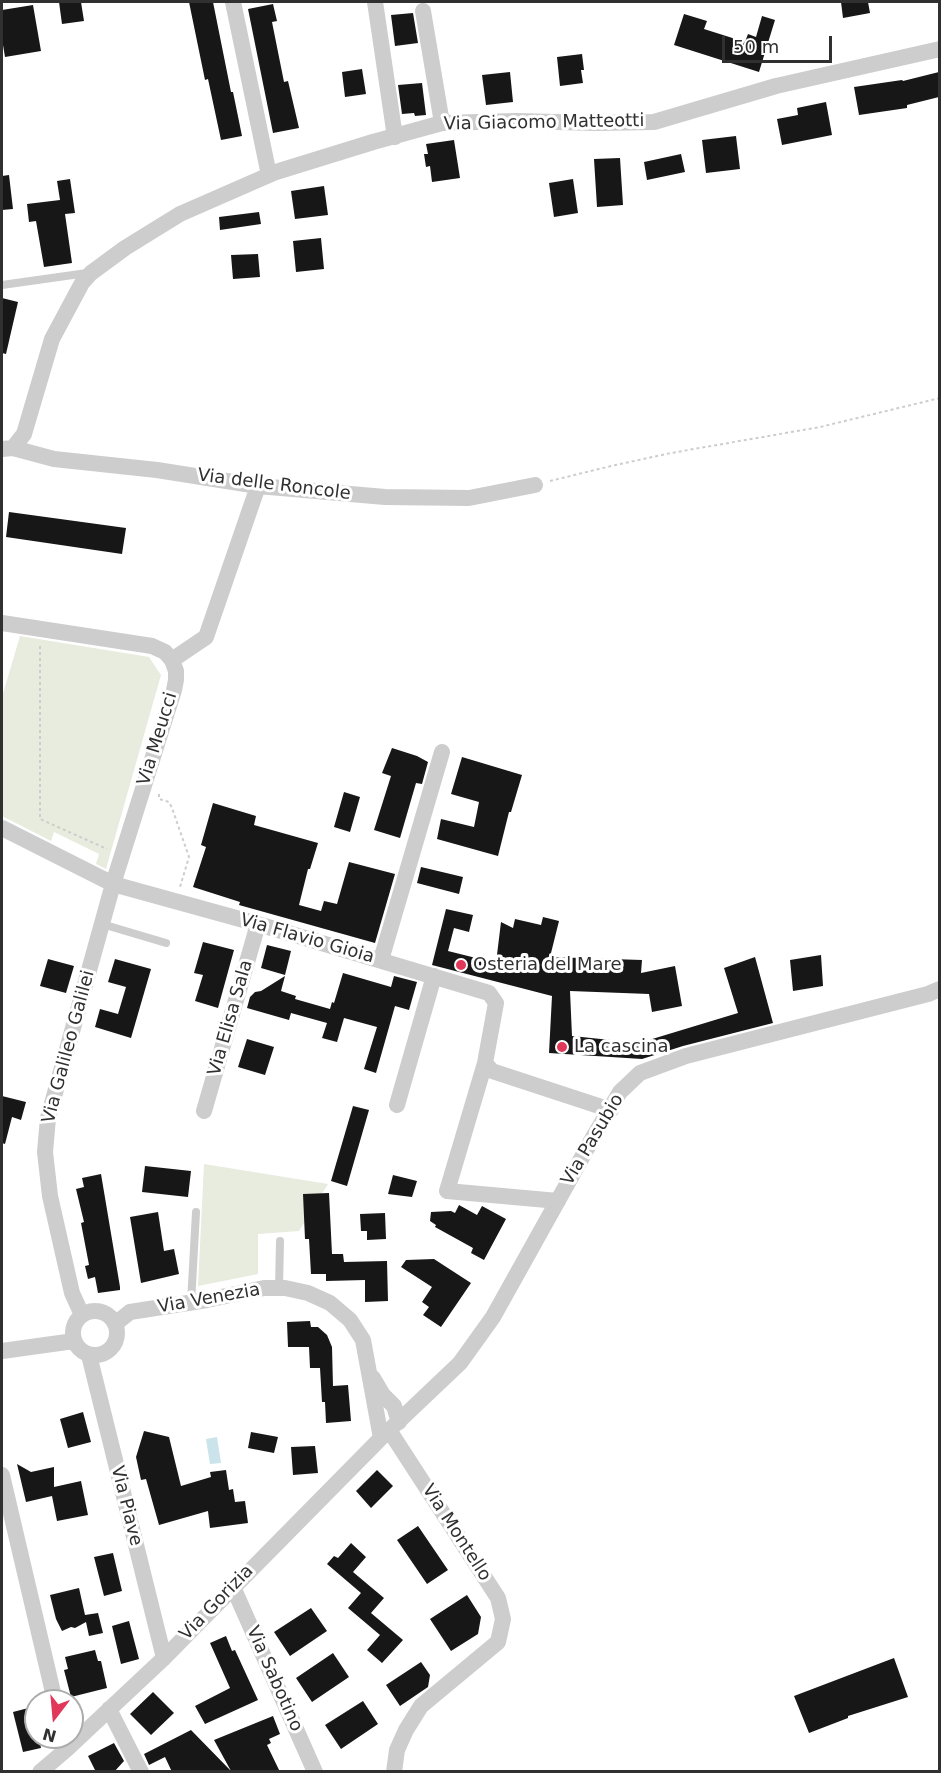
<!DOCTYPE html>
<style>
body{margin:0}
#map{position:relative;width:941px;height:1773px;overflow:hidden;background:#fff;font-family:"DejaVu Sans",sans-serif}
canvas{display:block}
.frame{position:absolute;inset:0;border:3px solid #303030;pointer-events:none}
.north{position:absolute;left:24px;top:1689px;width:60px;height:60px;box-sizing:border-box;background:#fff;border:2px solid #acacac;border-radius:50%;rotate:196deg;font-size:16px;font-weight:700;line-height:24px;text-align:center;color:#303030}
.north::after{content:'';display:block;margin:auto;width:21px;height:27px;background:#e13759;clip-path:polygon(50% 0,100% 100%,50% 72%,0 100%)}
.scale{position:absolute;left:722px;top:36px;width:110px;height:27px;box-sizing:border-box;border:3px solid #303030;border-top:0;padding-left:8px;font-size:18px;line-height:21px;white-space:nowrap;color:#303030;-webkit-text-stroke:4px #fff;paint-order:stroke}
</style>
<div id="map">
<canvas width="941" height="1773"></canvas>
<div class="frame"></div>
<div class="north">N</div>
<div class="scale">50 m</div>
</div>
<script>
const ctx = document.querySelector('canvas').getContext('2d');
ctx.lineJoin = 'round';
function fillPath(path, color) { ctx.fillStyle = color; ctx.fill(path, 'evenodd'); }
const shape = rows => new Path2D(rows.map(r => 'M' + r).join(''));
function stroke(path, color, width, dash) { ctx.strokeStyle = color; ctx.lineWidth = width; ctx.lineCap = dash ? 'butt' : 'round'; ctx.setLineDash(dash || []); ctx.stroke(path); }
function write(font, color, halo, rows, align = 'center') {
  ctx.font = font + ' "DejaVu Sans",sans-serif'; ctx.lineWidth = 6; ctx.setLineDash([]); ctx.textBaseline = 'middle'; ctx.strokeStyle = halo; ctx.fillStyle = color; for (const [text, x, y, turn = 0] of rows) {
    ctx.save(); ctx.translate(x, y); ctx.rotate((+turn || 0) * Math.PI / 180); ctx.textAlign = isNaN(turn) ? turn : align; if (halo) ctx.strokeText(text, 0, 0); ctx.fillText(text, 0, 0); ctx.restore();
  }
}
fillPath(shape([
 [20,636,149,657,161,675,106,869,96,864,99,854,54,832,51,841,2,816,2,697],
 [204,1164,328,1184,299,1231,258,1234,258,1274,198,1286]
]), '#e7ecde');
fillPath(shape([
 [217,1437,221,1463,210,1464,206,1439]
]), '#cbe3eb');
fillPath(shape([
 [59,2,81,2,84,21,62,24],
 [189,2,213,2,231,92,233,92,242,136,221,140,208,79,205,80],
 [841,2,868,2,870,13,843,18],
 [273,4,277,21,272,22,284,82,288,81,299,128,273,133,248,9],
 [33,5,41,51,5,57,2,39,2,10],
 [413,13,418,43,395,46,391,15],
 [684,14,707,21,704,29,745,42,748,34,756,37,762,16,775,20,759,72,674,45],
 [582,54,584,70,581,70,583,83,560,86,557,57],
 [362,69,366,94,345,97,342,72],
 [510,72,513,102,486,105,482,75],
 [939,72,939,97,907,105,907,108,859,115,854,87,902,80,903,81],
 [422,83,426,115,415,116,414,113,402,114,398,85],
 [826,102,832,135,782,145,777,119,798,115,797,108],
 [736,136,740,169,706,173,702,140],
 [454,140,460,178,432,182,430,166,426,167,424,154,428,154,426,144],
 [681,154,685,172,647,180,644,162],
 [620,158,623,205,597,207,594,159],
 [9,175,13,209,2,210,2,176],
 [70,179,75,213,65,214,72,263,44,267,36,221,29,222,27,204,60,200,57,181],
 [573,179,578,213,554,217,549,183],
 [324,186,328,215,295,219,291,191],
 [259,212,261,224,220,230,219,217],
 [321,238,324,269,296,272,293,241],
 [258,254,260,277,233,279,231,255],
 [2,298,18,302,6,354,2,353],
 [9,512,126,528,122,554,6,537],
 [392,748,417,756,428,762,422,784,416,783,400,838,374,830,391,776,382,773],
 [462,757,522,775,511,812,509,812,498,856,437,839,441,819,474,827,479,802,451,794],
 [344,792,360,797,350,832,334,827],
 [213,803,256,816,254,825,318,843,310,869,308,869,299,905,321,911,324,901,337,904,349,862,395,874,375,943,239,905,240,902,193,887,206,847,201,845],
 [421,867,463,877,459,894,417,883],
 [446,909,473,915,469,932,454,928,448,951,496,963,501,922,513,928,515,919,541,925,543,917,559,921,550,957,642,960,641,973,675,966,682,1006,652,1012,649,994,570,991,572,1036,639,1043,738,1013,724,968,755,957,773,1023,683,1046,642,1059,549,1053,552,996,432,965],
 [203,942,234,950,218,1008,195,1001,203,975,194,973],
 [267,945,291,951,285,975,261,968],
 [821,955,823,986,793,991,790,960],
 [48,959,74,966,66,993,40,986],
 [115,959,151,969,131,1038,95,1027,100,1009,118,1014,126,987,108,982],
 [343,973,391,987,394,976,417,982,409,1010,395,1006,376,1073,364,1069,377,1027,344,1018,337,1042,322,1038,327,1023,291,1013,289,1020,247,1008,250,997,255,992,261,991,285,976,281,991,296,996,295,999,330,1009,332,1002,334,1003],
 [247,1039,274,1047,265,1075,238,1067],
 [2,1096,26,1102,21,1120,12,1117,5,1144,2,1143],
 [353,1106,369,1110,347,1186,331,1181],
 [145,1166,191,1171,188,1197,142,1192],
 [101,1174,120,1287,120,1290,98,1293,95,1277,88,1279,85,1266,89,1265,81,1223,84,1222,76,1189,84,1187,82,1178],
 [393,1175,417,1181,412,1197,388,1194],
 [329,1193,332,1254,343,1254,344,1262,387,1261,388,1301,365,1302,365,1280,326,1281,326,1274,311,1274,309,1239,305,1239,303,1194],
 [459,1205,477,1215,482,1206,506,1219,484,1260,471,1253,473,1248,435,1227,436,1225,430,1221,431,1212,451,1211,455,1213],
 [158,1212,164,1251,174,1249,179,1274,141,1283,130,1217],
 [385,1213,386,1239,367,1240,367,1231,361,1231,360,1214],
 [434,1259,471,1283,441,1327,423,1315,429,1307,422,1302,432,1287,401,1267,406,1260],
 [310,1321,311,1327,318,1327,327,1335,332,1347,333,1386,348,1385,351,1421,326,1423,325,1402,322,1402,320,1368,310,1368,309,1347,288,1347,287,1322],
 [83,1412,91,1442,68,1448,60,1419],
 [144,1431,169,1437,181,1486,211,1477,210,1472,226,1470,229,1490,233,1489,235,1502,245,1501,248,1523,210,1528,208,1511,159,1525,146,1479,141,1480,136,1457],
 [251,1432,278,1437,274,1453,248,1448],
 [315,1446,318,1473,293,1475,291,1447],
 [17,1464,31,1472,54,1467,54,1487,81,1481,88,1515,57,1521,52,1496,26,1502],
 [377,1470,393,1486,371,1508,356,1491],
 [418,1526,448,1570,427,1584,397,1540],
 [351,1543,366,1557,353,1572,384,1598,371,1613,403,1640,382,1663,367,1650,380,1635,348,1608,361,1593,327,1564,334,1556,338,1558],
 [113,1553,122,1591,104,1596,94,1557],
 [79,1588,85,1615,98,1613,103,1633,89,1636,86,1622,75,1628,71,1627,62,1631,56,1619,50,1595],
 [467,1595,481,1617,478,1634,451,1651,430,1619],
 [311,1608,327,1631,290,1656,274,1632],
 [129,1621,139,1659,121,1664,112,1626],
 [226,1636,232,1651,235,1650,258,1700,205,1724,195,1706,230,1688,210,1643],
 [95,1650,98,1661,101,1661,107,1688,71,1697,64,1670,68,1669,65,1657],
 [333,1653,349,1677,312,1702,296,1678],
 [894,1658,908,1697,848,1716,848,1718,809,1733,794,1696],
 [421,1662,430,1675,428,1687,400,1706,386,1685],
 [153,1692,174,1713,151,1735,130,1714],
 [363,1701,378,1724,341,1749,325,1725],
 [36,1706,36,1737,39,1737,41,1748,23,1752,13,1712],
 [273,1716,280,1734,269,1739,271,1743,267,1745,280,1772,172,1772,165,1757,149,1765,144,1754,191,1730,231,1771,214,1740],
 [114,1743,124,1761,114,1772,96,1772,88,1756]
]), '#171717');
stroke(shape([
 [550,481,611,466,671,453,820,427,940,398],
 [40,646,40,819,107,849],
 [159,794,159,799,169,802,172,808,189,857,180,887]
]), '#cdcdcd', 2, [3, 3]);
stroke(shape([
 [2,285,87,273],
 [102,924,166,943],
 [279,1288,280,1241],
 [191,1303,196,1212]
]), '#cdcdcd', 8);
stroke(shape([
 [233,2,269,175],
 [375,2,395,137],
 [423,11,442,123],
 [13,448,24,434,52,339,82,283,91,273,125,248,180,214,276,172,373,142,442,123,516,121,596,123,654,122,776,86,940,49],
 [2,449,13,448,54,459,157,470,258,486,385,497,469,498,535,485],
 [2,623,152,646,165,652,172,660,176,671,176,680,174,690,113,884,48,1118,45,1152,50,1196,72,1293,82,1315],
 [172,660,206,637,258,486],
 [2,828,113,884,258,924,489,993,496,1003,485,1063,447,1191,558,1201],
 [381,960,442,752],
 [485,1063,492,1071,611,1110],
 [397,1105,434,976],
 [204,1111,258,924],
 '73 1333a22 22 0 1 1 44 0a22 22 0 1 1-44 0Z',
 [115,1324,130,1312,207,1300,264,1288,285,1288,308,1293,330,1303,350,1320,363,1340,381,1438],
 [2,1351,74,1341],
 [89,1355,164,1658],
 [373,1378,383,1395,394,1406,399,1422],
 [389,1430,498,1598,503,1619,498,1642,421,1706,406,1730,397,1750,394,1772],
 [2,1475,55,1701],
 [233,1587,315,1772],
 [109,1709,141,1772],
 [40,1772,67,1749,164,1658,381,1438,460,1363,493,1317,595,1134,620,1092,640,1073,686,1056,928,994,940,989]
]), '#cdcdcd', 16);
for (const [x, y, r, color] of [
 [461,965,6,"#e13759"],
 [562,1047,6,"#e13759"]
]) { const dot = new Path2D(); dot.arc(x, y, r, 0, 2 * Math.PI); ctx.fillStyle = color; ctx.fill(dot); stroke(dot, '#fff', 2); }
write('18px', '#303030', '#fff', [
 ["Via Giacomo Matteotti",544,123,-1],
 ["Via delle Roncole",274,485,7],
 ["Via Meucci",158,739,-73],
 ["Via Flavio Gioia",307,939,16],
 ["Via Elisa Sala",231,1018,-74],
 ["Via Galileo Galilei",69,1047,-75],
 ["Via Pasubio",593,1140,-59],
 ["Via Venezia",209,1299,-10],
 ["Via Piave",126,1506,76],
 ["Via Montello",456,1533,57],
 ["Via Gorizia",217,1603,-46],
 ["Via Sabotino",274,1679,66]
]);
write('18px', '#303030', '#fff', [
 ["Osteria del Mare",473,965],
 ["La cascina",574,1047]
], 'left');
</script>
